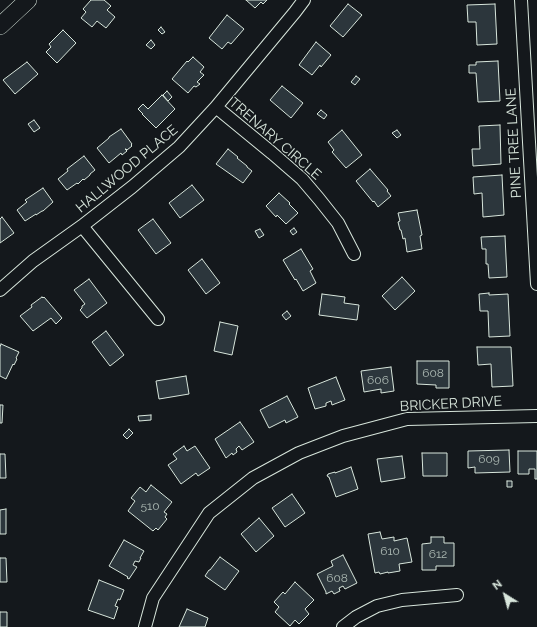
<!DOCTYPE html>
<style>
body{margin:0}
#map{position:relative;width:537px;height:627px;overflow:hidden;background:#14181c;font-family:Raleway,sans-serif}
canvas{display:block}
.north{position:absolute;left:485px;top:575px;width:40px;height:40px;-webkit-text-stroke:3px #14181c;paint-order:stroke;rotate:323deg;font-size:11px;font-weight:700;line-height:16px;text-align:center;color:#d8e6dc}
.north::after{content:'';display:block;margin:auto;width:14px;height:18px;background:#d8e6dc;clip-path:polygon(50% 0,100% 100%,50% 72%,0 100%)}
</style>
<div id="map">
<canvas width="537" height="627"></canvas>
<div class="north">N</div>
</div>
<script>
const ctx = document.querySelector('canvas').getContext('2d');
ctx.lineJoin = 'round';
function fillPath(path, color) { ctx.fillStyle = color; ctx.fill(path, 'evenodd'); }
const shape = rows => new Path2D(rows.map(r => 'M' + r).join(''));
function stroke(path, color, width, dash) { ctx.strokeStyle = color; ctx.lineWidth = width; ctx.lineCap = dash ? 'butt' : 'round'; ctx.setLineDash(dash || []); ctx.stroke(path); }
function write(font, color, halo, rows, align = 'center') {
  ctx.font = font + ' Raleway,sans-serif'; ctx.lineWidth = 3; ctx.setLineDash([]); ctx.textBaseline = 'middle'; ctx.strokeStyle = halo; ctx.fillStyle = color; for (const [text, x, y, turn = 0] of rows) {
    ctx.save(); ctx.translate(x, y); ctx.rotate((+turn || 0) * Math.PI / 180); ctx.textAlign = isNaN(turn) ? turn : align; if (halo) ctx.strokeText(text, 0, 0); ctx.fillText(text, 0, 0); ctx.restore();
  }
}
const building = shape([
 [91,0,104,0,111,6,107,10,115,17,106,28,97,21,92,27,81,18,86,12,83,9,91,0],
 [246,0,267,0,263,4,261,2,255,8,246,0],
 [348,4,362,15,343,37,330,26,348,4],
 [495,4,497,44,477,45,476,22,468,22,467,5,495,4],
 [227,15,244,29,231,44,228,42,222,49,209,38,227,15],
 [161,27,165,32,162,34,158,30,161,27],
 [63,30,76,43,57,63,46,52,51,47,49,44,63,30],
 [151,40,155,45,151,49,146,45,151,40],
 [316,42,331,55,321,67,320,65,312,75,299,65,316,42],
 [193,57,204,67,200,72,204,75,197,82,200,84,196,87,194,86,188,93,172,79,187,61,188,62,193,57],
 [498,61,500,101,478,102,476,73,469,73,469,65,476,65,476,62,498,61],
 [27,62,38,74,15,94,3,80,27,62],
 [356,76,360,79,355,85,351,82,356,76],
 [282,86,303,103,291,118,270,100,282,86],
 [167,91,172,97,168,101,163,95,167,91],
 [162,95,175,109,156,128,142,114,143,114,138,109,143,104,148,109,162,95],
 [321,110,327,115,324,119,317,114,321,110],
 [34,120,40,128,34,132,28,124,34,120],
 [500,125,501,164,473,166,472,149,480,149,479,126,500,125],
 [121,129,132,144,131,145,132,146,127,150,126,149,125,149,127,151,122,155,121,153,109,163,97,148,109,138,109,137,121,129],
 [342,130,362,155,346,168,332,152,334,150,328,142,342,130],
 [397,130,401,135,397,138,392,133,397,130],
 [228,149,238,157,237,158,247,166,247,167,252,171,243,183,216,164,228,149],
 [84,156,95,170,90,174,90,175,84,180,83,179,78,184,77,183,67,190,58,179,68,171,67,169,84,156],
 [370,169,388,190,387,191,391,196,378,207,374,201,373,202,356,181,370,169],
 [502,175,504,215,483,217,482,193,474,194,473,177,502,175],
 [192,185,204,200,180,218,169,203,192,185],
 [43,188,53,202,43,211,42,211,36,215,36,214,25,221,17,210,27,202,25,200,43,188],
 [279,193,290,203,289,204,298,213,286,224,277,215,276,217,266,206,279,193],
 [417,210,422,235,420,236,422,249,407,252,405,238,403,239,401,230,400,230,398,222,400,221,398,213,417,210],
 [2,217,14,233,0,243,0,219,2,217],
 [153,219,171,243,156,254,138,230,153,219],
 [294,228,297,232,293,235,290,231,294,228],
 [260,229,264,235,259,238,255,231,260,229],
 [505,236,507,277,489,278,488,264,486,264,486,249,482,249,481,237,505,236],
 [301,249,313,269,310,271,316,283,303,291,296,279,295,280,283,260,301,249],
 [202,259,220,283,206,294,188,270,202,259],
 [402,277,415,291,395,310,382,296,402,277],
 [89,279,107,303,87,318,80,310,82,308,82,306,85,304,74,290,89,279],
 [489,293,489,295,508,294,510,336,489,337,488,311,480,311,479,294,489,293],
 [322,294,345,297,344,303,359,305,357,320,319,315,322,294],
 [42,297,43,298,44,297,62,318,56,324,51,318,33,331,20,316,32,307,31,305,42,297],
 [287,311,291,316,286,320,282,315,287,311],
 [220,322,238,326,232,355,214,351,220,322],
 [106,331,124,355,110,366,92,342,106,331],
 [1,344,19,352,16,358,17,359,14,365,13,364,6,379,0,376,0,347,1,344],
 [477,347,511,347,513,386,492,387,491,364,478,365,477,347],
 [417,361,449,361,449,388,436,388,436,385,417,384,417,361],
 [391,367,394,391,381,393,381,389,364,392,361,371,391,367],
 [186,376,189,394,159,399,156,381,186,376],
 [336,377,345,400,332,405,331,401,326,403,326,406,315,409,308,388,336,377],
 [287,396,298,417,286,423,285,420,269,428,260,410,287,396],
 [0,405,3,405,2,423,0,423,0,405],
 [151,415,151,420,139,421,138,416,151,415],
 [240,422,254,442,242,450,239,446,236,449,237,452,233,455,232,453,226,458,215,439,240,422],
 [129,429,133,433,127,439,123,435,129,429],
 [184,446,187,451,195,446,210,468,198,476,196,473,181,484,168,465,177,459,173,454,184,446],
 [509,450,510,472,475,473,475,467,468,468,468,451,509,450],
 [518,451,537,451,537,479,535,479,535,469,529,469,529,474,518,474,518,451],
 [422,453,447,453,447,476,423,476,422,453],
 [0,454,5,454,6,478,0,478,0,454],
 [402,456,405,478,381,482,377,459,402,456],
 [351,467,358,489,336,497,329,477,328,477,327,475,328,475,328,474,335,472,335,473,351,467],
 [507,481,512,481,512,487,507,487,507,481],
 [151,485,172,502,164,512,167,514,165,517,167,519,158,530,156,528,153,531,128,511,135,501,131,498,140,487,146,492,151,485],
 [292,494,305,513,285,527,272,508,292,494],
 [6,509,6,534,0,534,0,510,6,509],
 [259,518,274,536,256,552,241,534,259,518],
 [380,532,382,539,394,537,394,541,407,538,412,562,399,564,400,571,388,573,388,572,380,574,379,572,375,573,368,534,380,532],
 [431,537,444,537,444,543,454,543,454,566,436,566,436,570,422,570,422,544,431,543,431,537],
 [124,540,144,551,140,558,141,558,139,562,135,561,133,565,137,567,129,579,127,578,128,577,109,566,124,540],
 [343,555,357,583,345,589,343,586,339,588,340,591,334,594,332,591,326,594,326,592,317,574,333,566,331,561,343,555],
 [220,557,239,571,225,590,205,576,209,570,210,570,220,557],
 [0,558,6,558,7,582,0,582,0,558],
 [99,580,124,590,120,600,118,599,115,606,118,607,114,619,88,610,99,580],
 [295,582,314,600,305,609,309,614,299,624,295,620,290,626,275,612,279,607,274,602,283,592,285,594,295,582],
 [187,609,208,618,205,627,179,627,187,609],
 [0,612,7,612,7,627,0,627,0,612]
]);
fillPath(building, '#2c363c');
stroke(building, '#d8e6dc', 1);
const street = shape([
 [521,0,537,284],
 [216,107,272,153,302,179,319,199,338,223,354,254],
 [82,226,158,319],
 [0,290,33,261,82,226,132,187,179,147,216,107,295,12,304,0],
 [145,627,153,598,209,513,253,478,299,453,343,436,407,419,537,416],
 [343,627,356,617,377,606,402,600,457,595]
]);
const secondary = shape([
 [0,26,28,0]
]);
stroke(street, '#d8e6dc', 14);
stroke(secondary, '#d8e6dc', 18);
stroke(street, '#14181c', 12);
stroke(secondary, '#14181c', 17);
write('12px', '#adbab4', null, [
 ["608",433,373],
 ["606",378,380],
 ["609",489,459],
 ["510",150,506],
 ["610",390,551],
 ["612",438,554],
 ["608",337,578]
]);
write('14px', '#d8e6dc', '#14181c', [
 ["TRENARY CIRCLE",275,139,41],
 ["PINE TREE LANE",514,143,-93],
 ["HALLWOOD PLACE",127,169,-40],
 ["BRICKER DRIVE",451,404,-3]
]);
</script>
